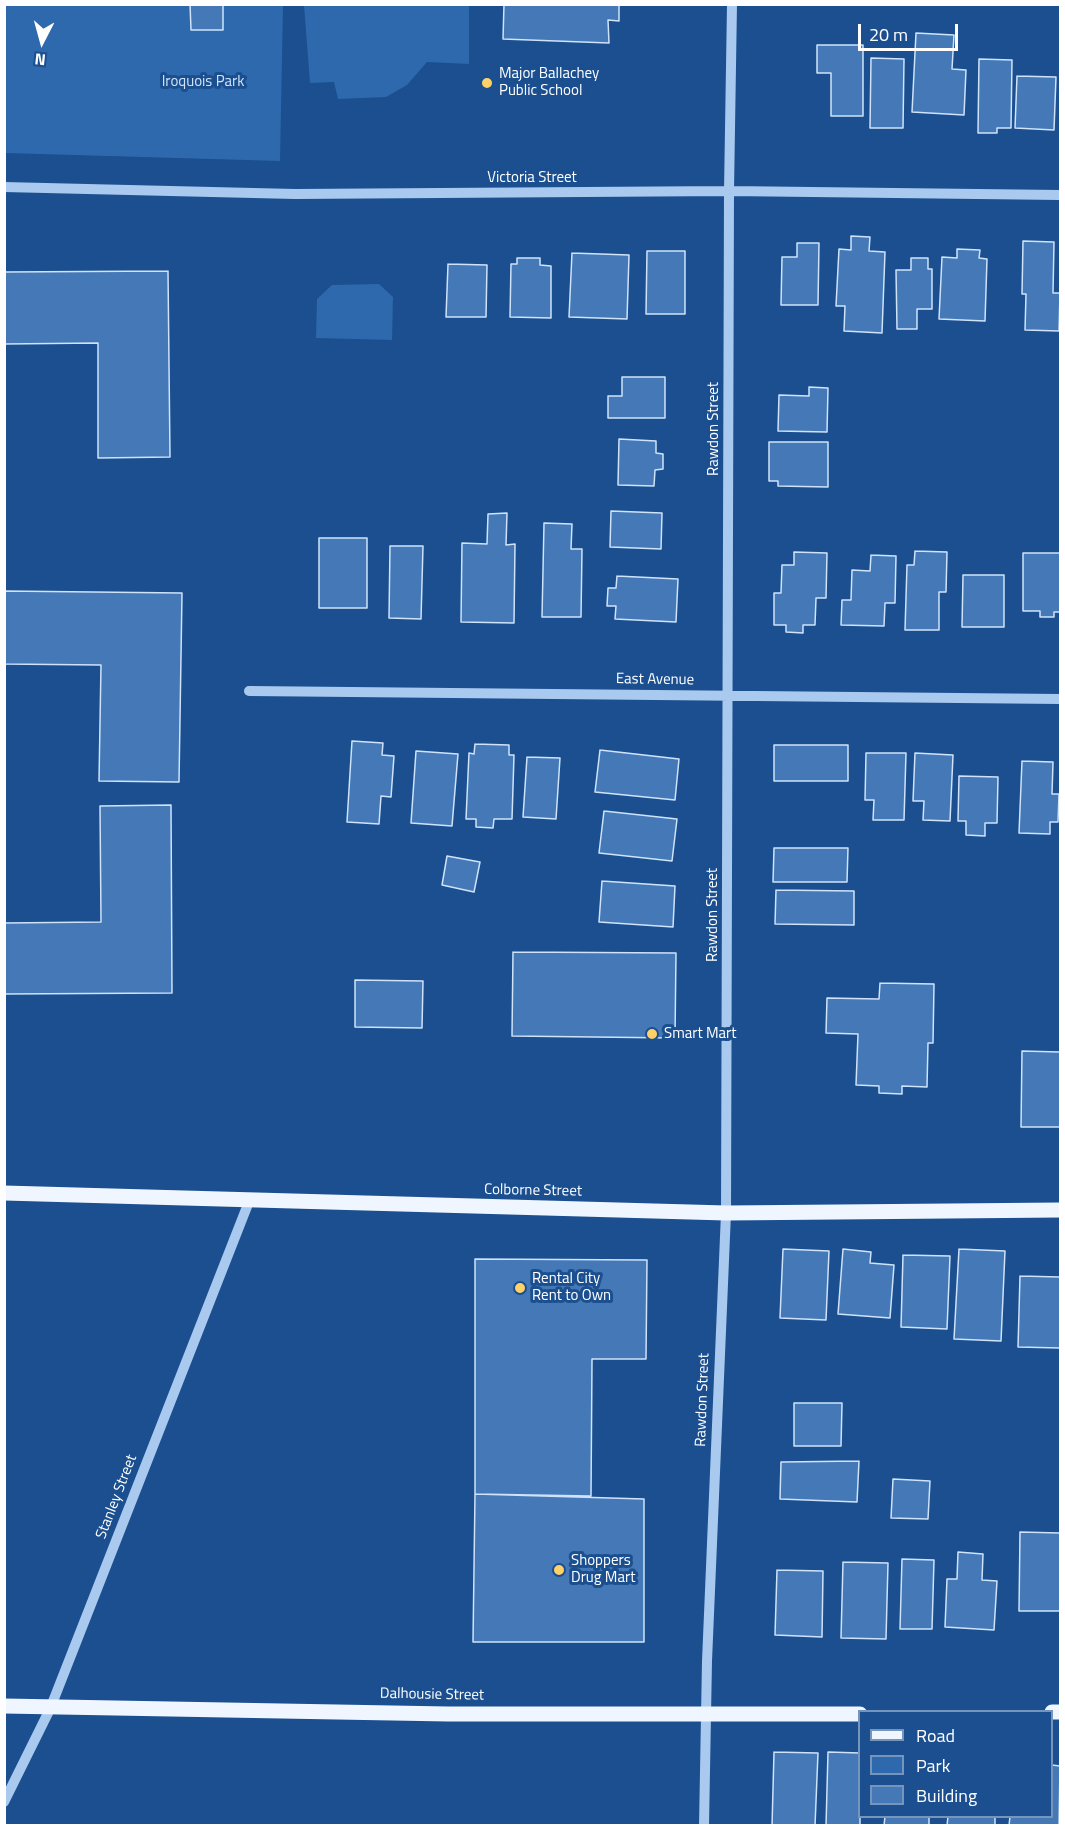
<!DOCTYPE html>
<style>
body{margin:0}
#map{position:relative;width:1065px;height:1830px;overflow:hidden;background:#1b4f8f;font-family:"Titillium Web",sans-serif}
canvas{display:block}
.frame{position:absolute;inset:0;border:6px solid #fff;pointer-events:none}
.legend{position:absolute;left:858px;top:1710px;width:195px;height:108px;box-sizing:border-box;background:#1b4f8f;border:2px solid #7695bc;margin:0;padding:8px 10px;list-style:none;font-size:18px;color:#fff}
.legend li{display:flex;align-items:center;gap:12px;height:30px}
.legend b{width:30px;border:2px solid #7695bc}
.north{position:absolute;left:12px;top:12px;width:60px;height:60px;-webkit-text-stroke:4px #1b4f8f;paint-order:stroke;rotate:186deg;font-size:16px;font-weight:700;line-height:24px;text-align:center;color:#fff}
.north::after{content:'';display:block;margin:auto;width:21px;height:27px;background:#fff;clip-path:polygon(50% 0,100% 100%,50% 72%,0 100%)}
.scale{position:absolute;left:858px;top:24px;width:100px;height:27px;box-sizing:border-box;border:3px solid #fff;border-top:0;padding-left:8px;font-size:18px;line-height:21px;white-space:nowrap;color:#fff;-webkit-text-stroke:4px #1b4f8f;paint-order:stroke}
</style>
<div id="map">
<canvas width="1065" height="1830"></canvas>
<div class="frame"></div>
<ul class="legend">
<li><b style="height:8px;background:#f0f6ff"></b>Road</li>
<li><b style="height:16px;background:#2e69ad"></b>Park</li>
<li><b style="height:16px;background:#4478b7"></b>Building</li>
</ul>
<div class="north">N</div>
<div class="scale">20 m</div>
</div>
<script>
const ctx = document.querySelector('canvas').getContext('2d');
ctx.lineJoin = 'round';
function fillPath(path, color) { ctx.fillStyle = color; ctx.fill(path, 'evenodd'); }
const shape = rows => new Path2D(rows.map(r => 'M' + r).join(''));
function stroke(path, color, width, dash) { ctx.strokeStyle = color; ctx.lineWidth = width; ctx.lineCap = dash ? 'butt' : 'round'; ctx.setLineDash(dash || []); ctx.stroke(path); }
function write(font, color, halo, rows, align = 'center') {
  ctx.font = font + ' "Titillium Web",sans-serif'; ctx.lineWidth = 6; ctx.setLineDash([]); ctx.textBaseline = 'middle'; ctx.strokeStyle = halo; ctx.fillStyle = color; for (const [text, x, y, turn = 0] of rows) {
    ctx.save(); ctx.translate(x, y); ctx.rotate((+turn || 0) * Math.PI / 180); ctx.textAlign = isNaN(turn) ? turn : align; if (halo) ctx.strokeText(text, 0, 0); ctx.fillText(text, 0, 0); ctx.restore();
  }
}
fillPath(shape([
 [5,5,283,5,280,161,5,153],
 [304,5,469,5,469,64,427,62,407,85,386,97,338,99,334,82,310,83],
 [379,284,393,297,392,340,316,338,317,299,332,285]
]), '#2e69ad');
const building = shape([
 [190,4,223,4,223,30,191,30,190,4],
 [504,4,619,4,619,21,608,20,609,43,503,39,504,4],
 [916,33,954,35,952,69,966,70,964,115,912,112,916,33],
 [817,45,863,45,863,116,831,116,831,73,817,73,817,45],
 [871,58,904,59,903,128,870,128,871,58],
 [979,59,1012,60,1011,128,997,128,997,133,978,133,979,59],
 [1017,76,1056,77,1054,130,1015,128,1017,76],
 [851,236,870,237,869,251,885,252,882,333,844,331,845,306,836,306,839,249,851,250,851,236],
 [1023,241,1054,242,1053,293,1060,293,1059,331,1025,330,1026,294,1022,294,1023,241],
 [797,243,819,243,818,305,781,305,782,257,797,257,797,243],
 [957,249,980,250,979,258,987,259,985,321,939,319,942,257,957,258,957,249],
 [647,251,685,251,685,314,646,314,647,251],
 [572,253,629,255,627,319,569,317,572,253],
 [517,258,540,258,540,265,551,266,551,318,510,317,511,264,517,264,517,258],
 [911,258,928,258,928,269,932,269,932,309,917,309,917,329,897,329,896,270,911,270,911,258],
 [448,264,487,265,486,317,446,317,448,264],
 [168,271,170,457,98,458,98,343,4,344,4,272,168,271],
 [622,377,665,377,665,418,608,418,608,396,622,396,622,377],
 [809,387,828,388,827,432,778,431,779,395,809,396,809,387],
 [619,439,656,441,656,453,663,454,663,469,655,470,654,486,618,485,619,439],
 [769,442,828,442,828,487,778,486,778,481,769,481,769,442],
 [611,511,662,513,661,549,610,547,611,511],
 [507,513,506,545,515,544,514,623,461,622,462,543,487,544,488,514,507,513],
 [544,523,572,524,571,549,582,549,581,617,542,617,544,523],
 [319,538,367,538,367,608,319,608,319,538],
 [390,546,423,546,421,619,389,618,390,546],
 [915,551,947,552,946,592,939,592,939,630,905,630,907,565,914,565,915,551],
 [794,552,827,553,826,598,816,598,815,625,803,625,803,633,786,632,786,625,774,625,774,593,781,593,782,565,794,565,794,552],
 [1023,553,1060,553,1060,612,1054,612,1054,617,1040,617,1040,611,1023,611,1023,553],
 [871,555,896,556,895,603,885,603,884,626,841,625,842,600,851,600,852,570,870,571,871,555],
 [963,575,1004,575,1004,627,962,627,963,575],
 [617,576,678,579,676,622,615,619,616,606,607,606,608,588,616,588,617,576],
 [4,591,182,593,179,782,99,781,101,665,4,664,4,591],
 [352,741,383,743,382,755,394,756,391,797,381,796,379,824,347,822,352,741],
 [475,744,509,745,509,755,514,755,512,819,494,819,493,828,476,827,476,819,466,819,469,753,474,754,475,744],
 [774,745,848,745,848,781,774,781,774,745],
 [600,750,679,759,675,800,595,792,600,750],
 [416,751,458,754,452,826,411,823,416,751],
 [866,753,906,753,904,820,873,820,874,800,865,800,866,753],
 [915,753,953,755,950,821,923,820,924,801,913,801,915,753],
 [527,757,560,758,556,819,523,817,527,757],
 [1022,761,1053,762,1052,794,1059,794,1058,822,1050,822,1050,834,1019,833,1022,761],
 [959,776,998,777,997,823,985,823,985,836,966,835,966,821,958,821,959,776],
 [171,805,172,993,4,994,4,923,101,922,100,806,171,805],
 [604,811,677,819,672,861,599,853,604,811],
 [774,848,848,848,847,882,773,882,774,848],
 [447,856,480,862,474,892,442,885,447,856],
 [602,881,675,886,673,927,599,922,602,881],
 [776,890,854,891,854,925,775,924,776,890],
 [513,952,676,953,675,1038,512,1036,513,952],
 [355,980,423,981,422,1028,355,1027,355,980],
 [880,983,934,984,933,1043,928,1043,927,1087,902,1086,902,1094,879,1093,879,1086,856,1085,858,1034,826,1033,827,998,879,999,880,983],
 [1022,1051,1060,1052,1060,1127,1021,1127,1022,1051],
 [783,1249,829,1251,826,1320,780,1318,783,1249],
 [843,1249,871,1252,870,1263,894,1265,890,1318,838,1314,843,1249],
 [959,1249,1005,1251,1001,1341,954,1339,959,1249],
 [903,1255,950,1256,947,1329,901,1327,903,1255],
 [475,1259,647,1260,646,1359,592,1359,591,1496,475,1494,475,1259],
 [1020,1276,1060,1277,1060,1348,1018,1347,1020,1276],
 [794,1403,842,1403,841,1446,794,1446,794,1403],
 [859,1461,857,1502,780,1499,781,1462,859,1461],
 [893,1479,930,1481,928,1519,891,1518,893,1479],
 [475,1494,644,1499,644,1642,473,1642,475,1494],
 [1020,1532,1060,1533,1060,1611,1019,1611,1020,1532],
 [958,1552,983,1554,982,1580,997,1581,994,1630,945,1627,947,1579,957,1579,958,1552],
 [902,1559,934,1560,932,1629,900,1629,902,1559],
 [843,1562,888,1563,886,1639,841,1638,843,1562],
 [777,1570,823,1571,822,1637,775,1635,777,1570],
 [774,1752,818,1753,815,1826,772,1826,774,1752],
 [828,1752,860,1753,860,1826,826,1826,828,1752],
 [1052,1765,1060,1766,1059,1826,1009,1826,1010,1816,1052,1816,1052,1765],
 [885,1816,929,1816,929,1826,884,1826,885,1816],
 [948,1816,995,1816,995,1826,947,1826,948,1816]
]);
fillPath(building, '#4478b7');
stroke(building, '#cfe3fa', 1.5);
stroke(shape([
 [4,187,295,194,729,191,1060,195],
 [249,691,1060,699],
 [4,1802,50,1709,250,1199],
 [704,1826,707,1661,726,1213,729,191,732,4]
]), '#a9c9ee', 10);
stroke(shape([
 [4,1193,726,1213,1060,1210],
 [4,1706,448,1714,860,1714],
 [1052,1712,1060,1712]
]), '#f0f6ff', 15);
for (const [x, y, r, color] of [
 [487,83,6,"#ffd166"],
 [652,1034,6,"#ffd166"],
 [520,1288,6,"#ffd166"],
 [559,1570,6,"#ffd166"]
]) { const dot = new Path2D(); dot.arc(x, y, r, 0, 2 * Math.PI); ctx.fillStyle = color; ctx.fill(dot); stroke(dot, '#1b4f8f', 2); }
write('15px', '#fff', '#1b4f8f', [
 ["Major Ballachey",499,74],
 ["Public School",499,91],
 ["Smart Mart",664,1034],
 ["Rental City",532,1279],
 ["Rent to Own",532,1296],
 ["Shoppers",571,1561],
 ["Drug Mart",571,1578]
], 'left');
write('15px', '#cfe3fa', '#1b4f8f', [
 ["Iroquois Park",203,82]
]);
write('15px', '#fff', '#1b4f8f', [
 ["Victoria Street",532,178],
 ["Rawdon Street",714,429,-90],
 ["East Avenue",655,680,1],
 ["Rawdon Street",713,915,-90],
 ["Colborne Street",533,1191,1],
 ["Rawdon Street",703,1400,-88],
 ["Stanley Street",117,1497,-69],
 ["Dalhousie Street",432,1695,1]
]);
</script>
